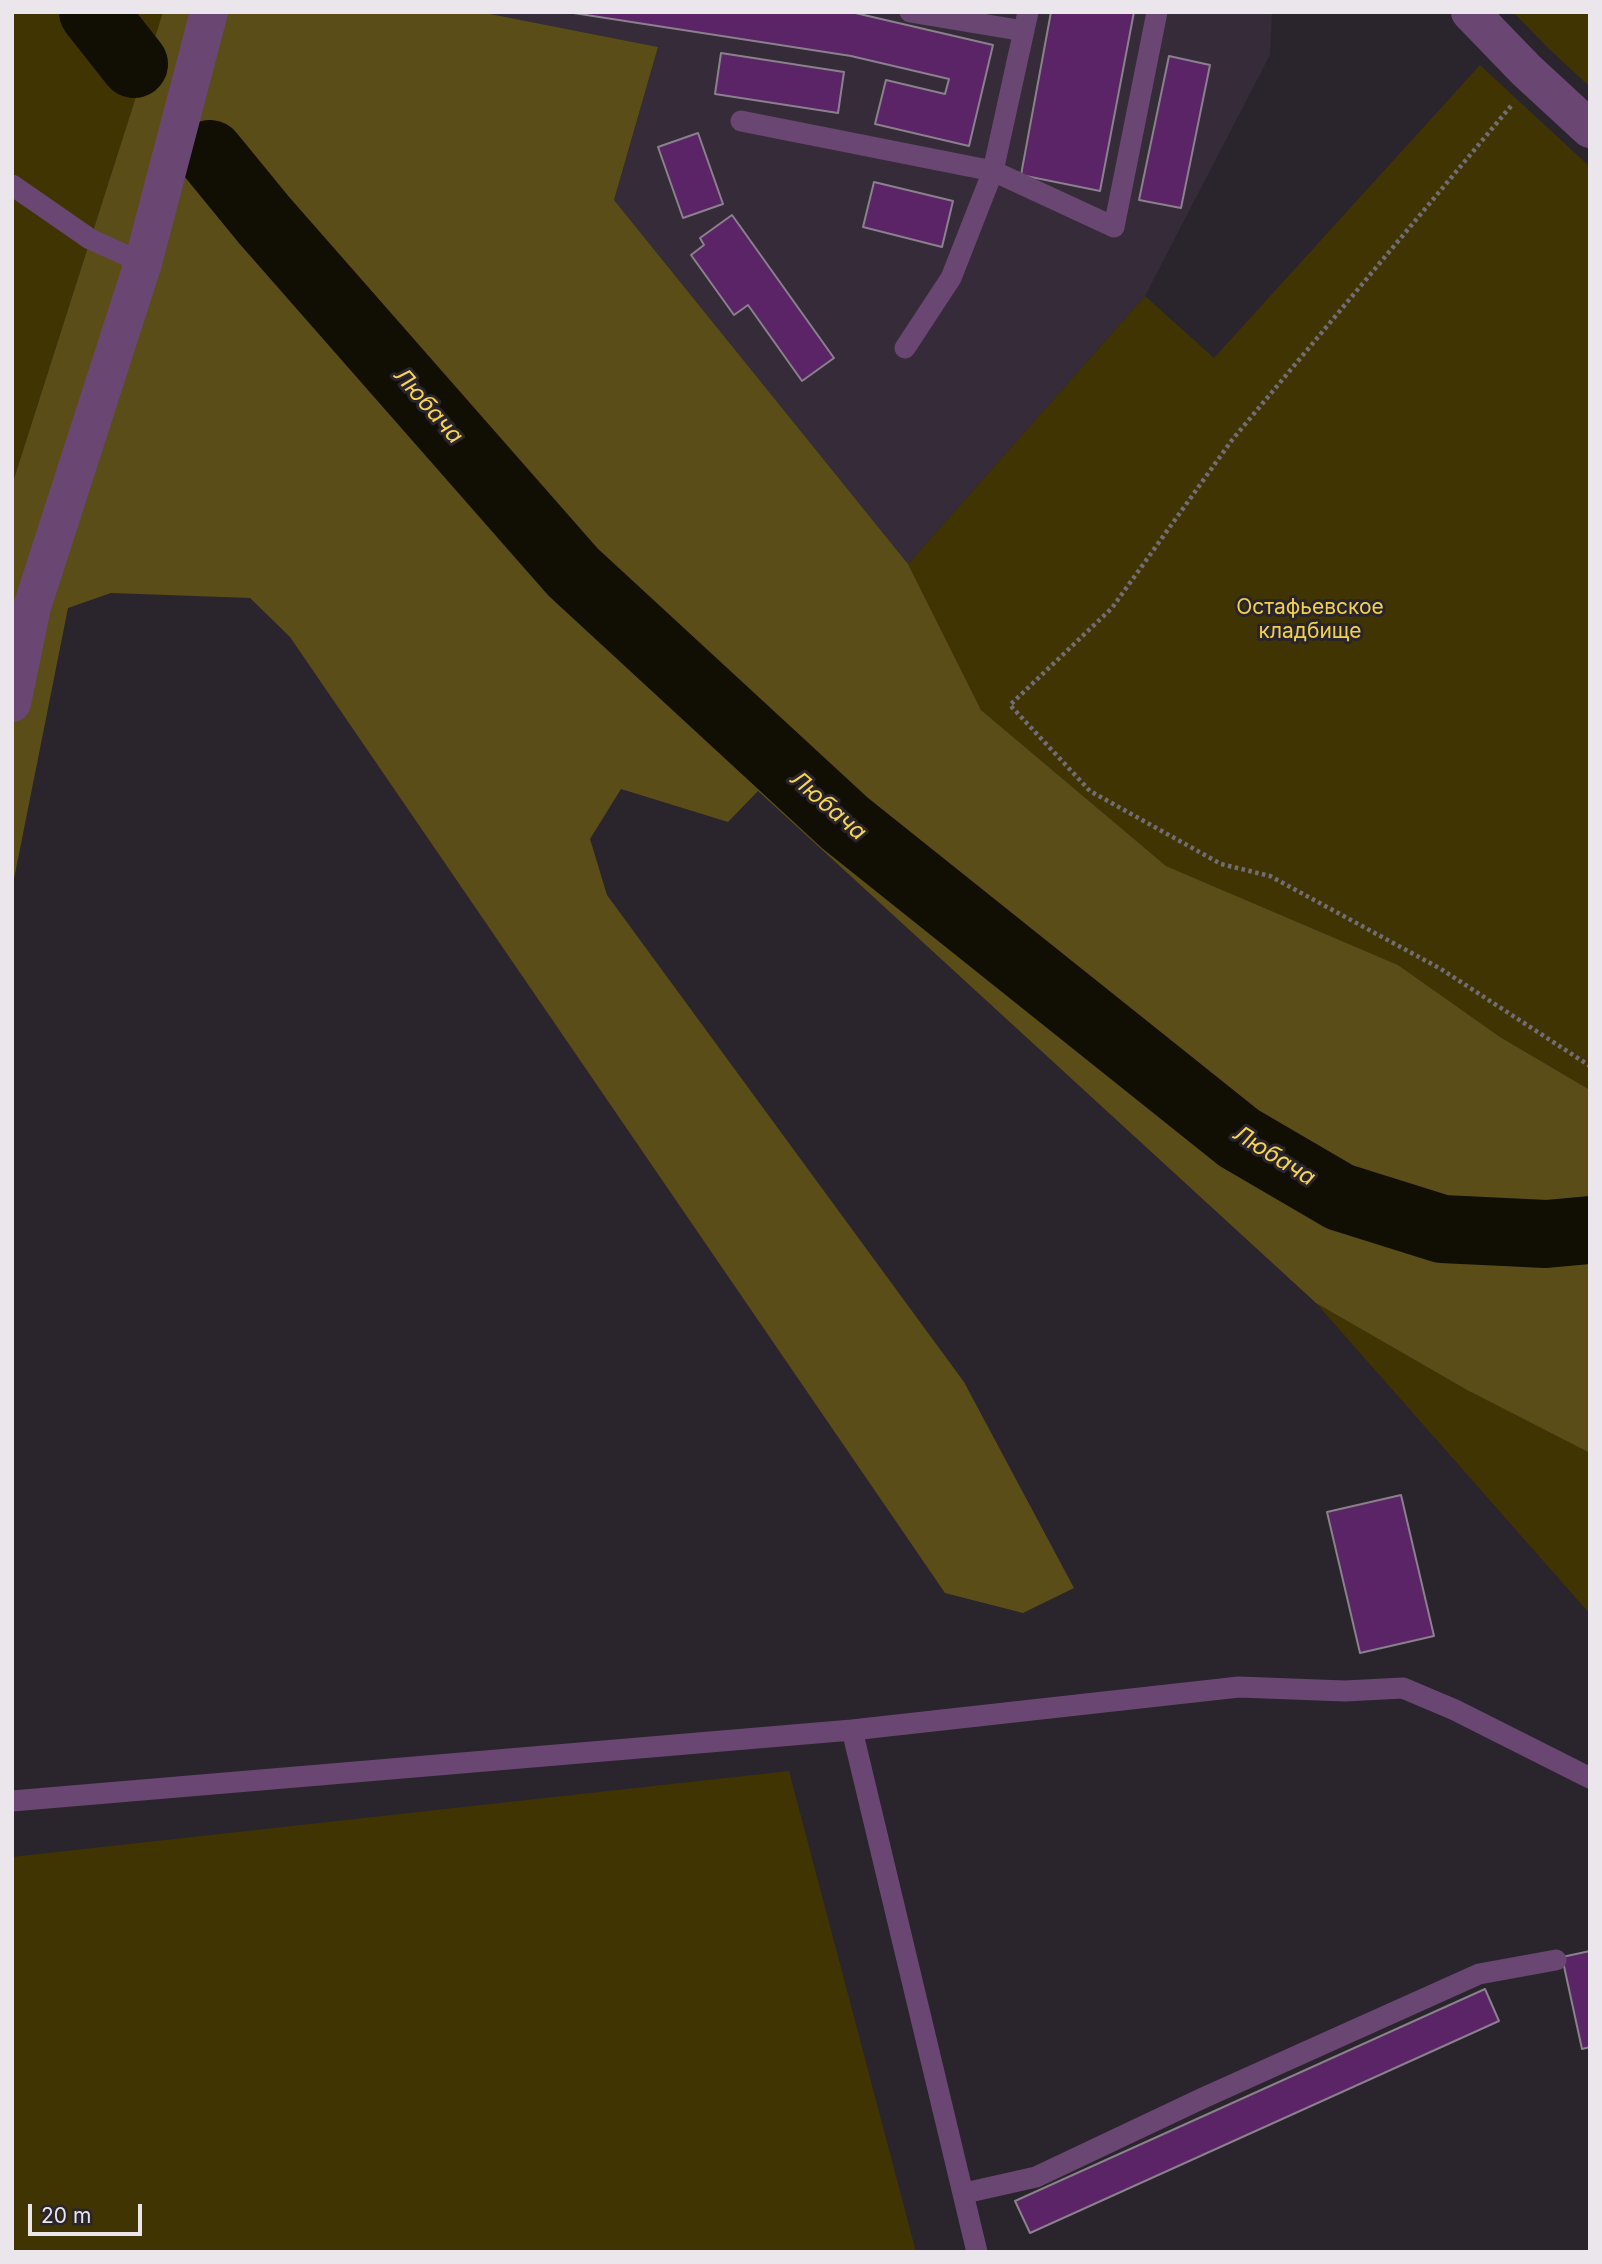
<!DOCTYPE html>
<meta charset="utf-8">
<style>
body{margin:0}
#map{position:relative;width:1602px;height:2264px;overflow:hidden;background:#2a242c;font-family:Inter,sans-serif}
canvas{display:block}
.frame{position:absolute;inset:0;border:14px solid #eae6eb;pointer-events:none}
.scale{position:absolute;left:28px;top:2204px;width:114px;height:32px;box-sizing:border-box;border:4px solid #eae6eb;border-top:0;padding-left:9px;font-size:21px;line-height:24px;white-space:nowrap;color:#eae6eb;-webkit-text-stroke:5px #2a242c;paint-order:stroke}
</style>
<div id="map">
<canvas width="1602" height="2264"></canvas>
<div class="frame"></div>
<div class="scale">20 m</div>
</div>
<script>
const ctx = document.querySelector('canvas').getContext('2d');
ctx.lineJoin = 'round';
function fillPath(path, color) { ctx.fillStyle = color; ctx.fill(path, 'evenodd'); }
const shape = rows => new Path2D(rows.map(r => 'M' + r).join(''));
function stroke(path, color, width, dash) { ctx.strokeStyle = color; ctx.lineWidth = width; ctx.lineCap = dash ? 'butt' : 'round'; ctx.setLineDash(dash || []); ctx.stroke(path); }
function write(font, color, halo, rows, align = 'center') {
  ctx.font = font + ' Inter,sans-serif'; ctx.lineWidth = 6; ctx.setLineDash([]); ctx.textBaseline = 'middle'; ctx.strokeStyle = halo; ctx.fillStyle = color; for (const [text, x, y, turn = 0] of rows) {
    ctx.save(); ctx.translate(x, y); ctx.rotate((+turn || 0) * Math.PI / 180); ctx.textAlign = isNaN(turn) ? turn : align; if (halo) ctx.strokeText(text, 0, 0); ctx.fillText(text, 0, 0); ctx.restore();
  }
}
fillPath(shape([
 [480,12,1272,12,1270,55,1145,296,908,564,614,200,658,47]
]), '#362b38');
fillPath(shape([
 [12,12,163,12,12,485],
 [1513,12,1590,12,1590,87,1548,48],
 [1480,65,1590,167,1590,1090,1500,1037,1398,965,1166,866,981,710,908,564,1145,296,1214,358],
 [1316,1303,1467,1390,1590,1453,1590,1614],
 [789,1771,916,2252,12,2252,12,1857]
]), '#403502');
fillPath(shape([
 [163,12,480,12,658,47,614,200,908,564,981,710,1166,866,1398,965,1500,1037,1590,1090,1590,1453,1467,1390,1316,1303,758,791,728,822,621,789,590,839,607,895,964,1382,1074,1588,1023,1613,945,1593,290,637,250,598,111,593,68,608,12,889,12,485]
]), '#5a4d18');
stroke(shape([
 [93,12,134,64],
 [210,154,264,220,573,572,845,823,1239,1138,1340,1197,1442,1229,1546,1234,1590,1230]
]), '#110e03', 68);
const building = shape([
 [567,12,851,12,993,45,969,146,875,124,886,80,945,94,949,79,851,56,567,12],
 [1051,12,1134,12,1100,191,1021,175,1051,12],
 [721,53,844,72,838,113,715,94,721,53],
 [1169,56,1210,65,1181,208,1139,200,1169,56],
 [698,133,723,204,683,218,658,147,698,133],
 [874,182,953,201,942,247,863,227,874,182],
 [732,215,834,358,802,381,748,305,734,315,691,255,704,245,700,238,732,215],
 [1401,1495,1434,1636,1360,1653,1327,1512,1401,1495],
 [1590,1951,1590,2047,1582,2049,1562,1957,1590,1951],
 [1485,1989,1499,2021,1030,2233,1015,2201,1485,1989]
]);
fillPath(building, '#5b2466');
stroke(building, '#89818b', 2);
stroke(shape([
 [1511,106,1232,440,1112,608,1010,705,1090,791,1221,864,1270,876,1441,969,1590,1066]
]), '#726d74', 4.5, [3.5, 3.5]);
stroke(shape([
 [910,12,1024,31],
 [741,121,993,171,1114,227,1157,12],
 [12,185,90,239,143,263],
 [905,348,951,278,993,171,1028,12],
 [852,1730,1239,1687,1345,1691,1403,1688,1455,1710,1590,1778],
 [12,1801,852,1730,977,2252],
 [965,2193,1036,2177,1203,2098,1479,1974,1556,1960]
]), '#6a4672', 21);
stroke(shape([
 [1470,12,1526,70,1590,129],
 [12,703,32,607,143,263,209,12]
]), '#6a4672', 38);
write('21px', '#f1d14b', '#2a242c', [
 ["Остафьевское",1310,608],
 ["кладбище",1310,632]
]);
write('italic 23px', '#f6d651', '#2a242c', [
 ["Любача",428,406,49],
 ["Любача",828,806,41],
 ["Любача",1274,1156,32]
]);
</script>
